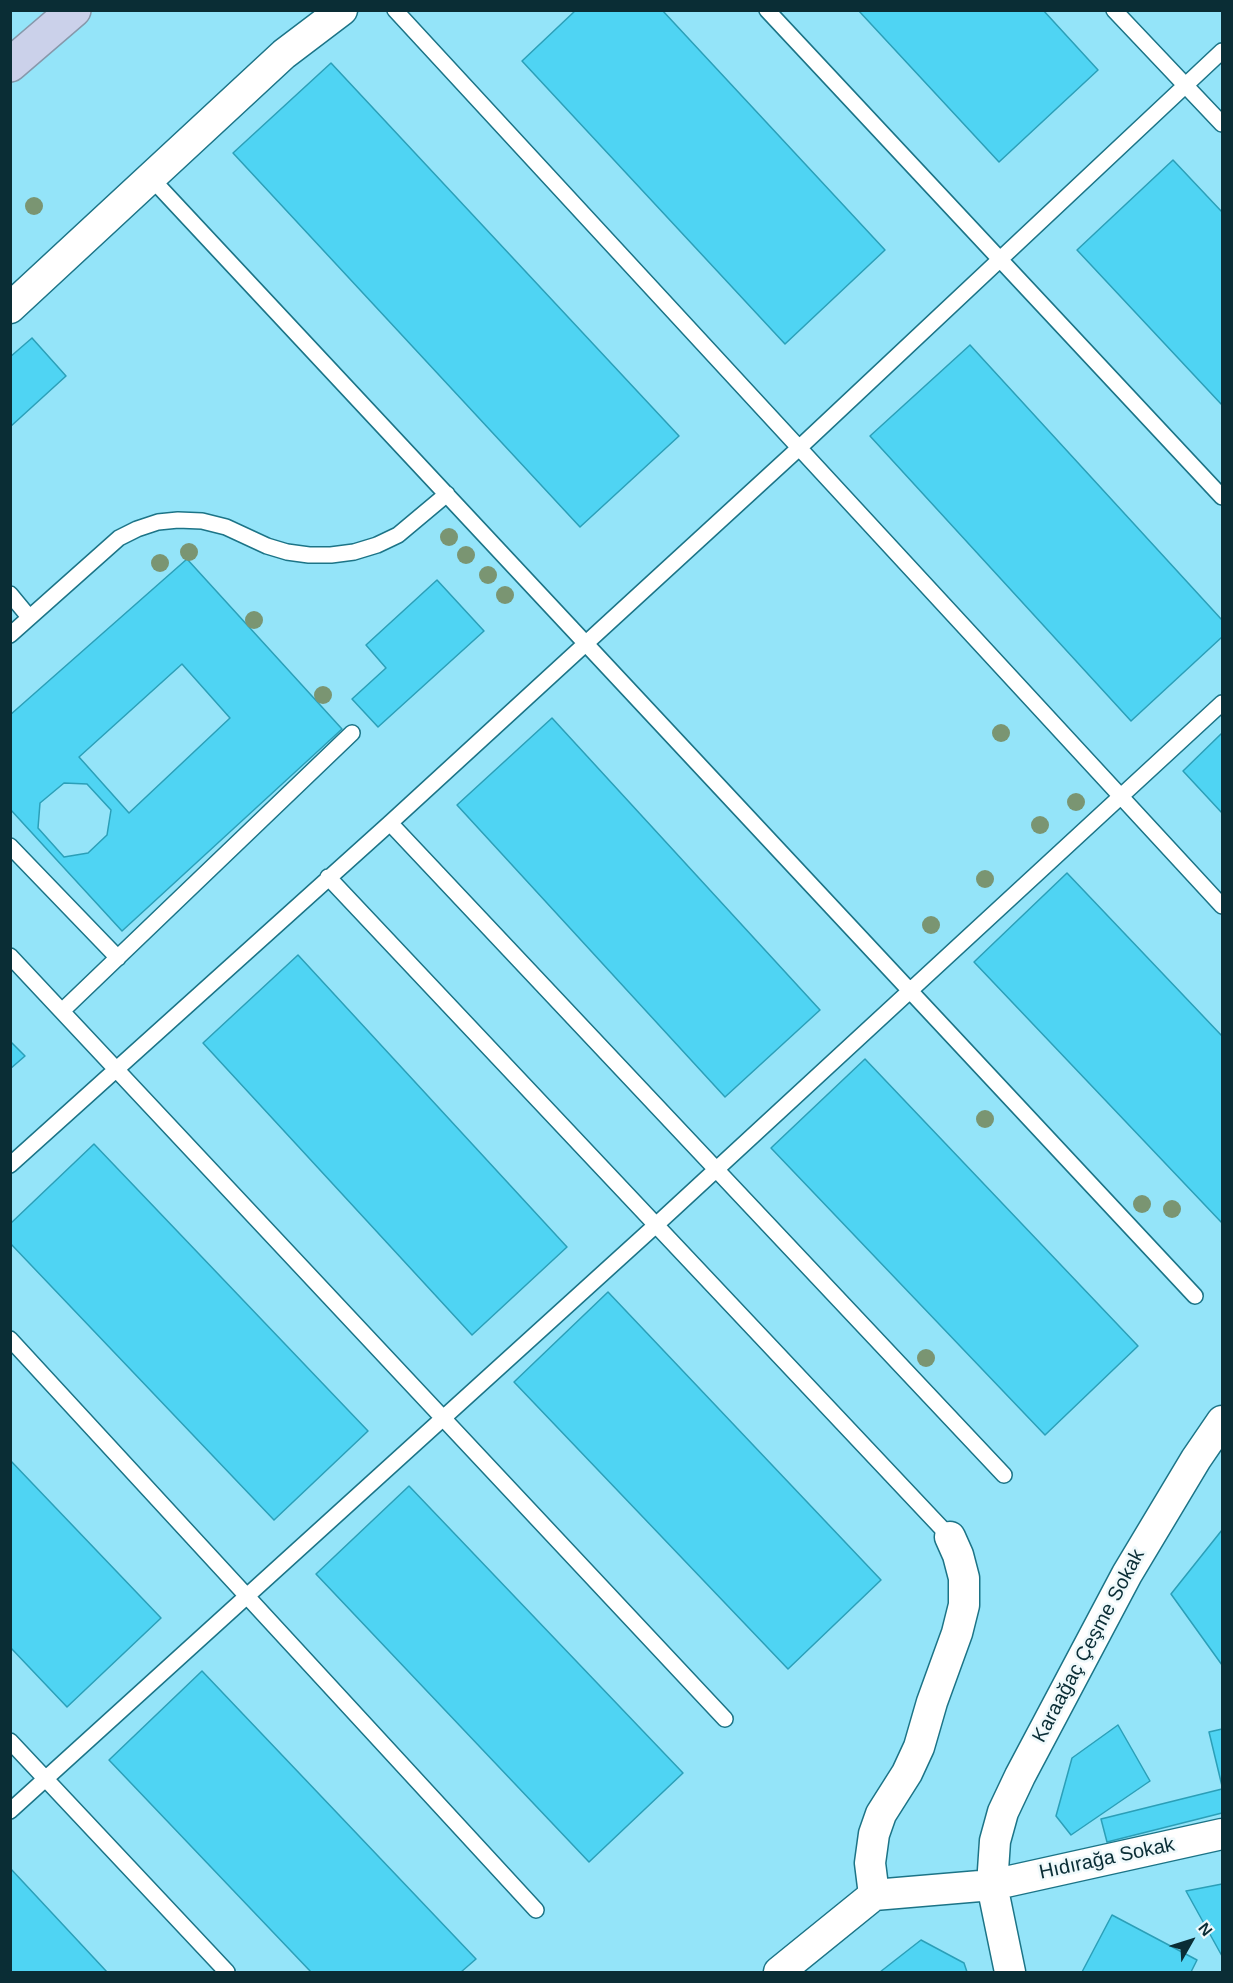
<!DOCTYPE html>
<meta charset="utf-8">
<style>
body{margin:0}
#map{position:relative;width:1233px;height:1983px;overflow:hidden;background:#94e4f9;font-family:Arial,sans-serif}
canvas{display:block}
.frame{position:absolute;inset:0;border:12px solid #0a2d35;pointer-events:none}
.north{position:absolute;left:1161px;top:1911px;width:60px;height:60px;-webkit-text-stroke:4px #eff9fb;paint-order:stroke;rotate:51deg;font-size:16px;font-weight:700;line-height:24px;text-align:center;color:#0a2d35}
.north::after{content:'';display:block;margin:auto;width:21px;height:27px;background:#0a2d35;clip-path:polygon(50% 0,100% 100%,50% 72%,0 100%)}
</style>
<div id="map">
<canvas width="1233" height="1983"></canvas>
<div class="frame"></div>
<div class="north">N</div>
</div>
<script>
const ctx = document.querySelector('canvas').getContext('2d');
ctx.lineJoin = 'round';
function fillPath(path, color) { ctx.fillStyle = color; ctx.fill(path, 'evenodd'); }
const shape = rows => new Path2D(rows.map(r => 'M' + r).join(''));
function stroke(path, color, width, dash) { ctx.strokeStyle = color; ctx.lineWidth = width; ctx.lineCap = dash ? 'butt' : 'round'; ctx.setLineDash(dash || []); ctx.stroke(path); }
function write(font, color, halo, rows, align = 'center') {
  ctx.font = font + ' Arial,sans-serif'; ctx.lineWidth = 5; ctx.setLineDash([]); ctx.textBaseline = 'middle'; ctx.strokeStyle = halo; ctx.fillStyle = color; for (const [text, x, y, turn = 0] of rows) {
    ctx.save(); ctx.translate(x, y); ctx.rotate((+turn || 0) * Math.PI / 180); ctx.textAlign = isNaN(turn) ? turn : align; if (halo) ctx.strokeText(text, 0, 0); ctx.fillText(text, 0, 0); ctx.restore();
  }
}
const building = shape([
 [576,10,662,10,885,250,785,344,522,61,576,10],
 [858,10,1043,10,1098,70,999,162,858,10],
 [331,63,679,436,580,527,233,153,331,63],
 [1173,160,1222,212,1222,405,1077,250,1173,160],
 [32,338,66,376,10,427,10,357,32,338],
 [970,345,1222,620,1222,637,1131,721,870,436,970,345],
 [187,559,342,729,122,931,10,809,10,715,187,559],
 [182,664,230,718,129,813,79,757,182,664],
 [437,580,484,631,378,727,352,699,386,668,366,645,437,580],
 [552,718,820,1010,725,1097,457,805,552,718],
 [1222,733,1222,813,1183,771,1222,733],
 [64,783,87,784,111,810,107,835,88,853,64,857,38,828,40,803,64,783],
 [1067,873,1222,1036,1222,1223,974,962,1067,873],
 [298,955,567,1247,472,1335,203,1043,298,955],
 [10,1041,25,1056,10,1069,10,1041],
 [865,1059,1138,1346,1045,1435,771,1148,865,1059],
 [94,1144,368,1431,274,1520,10,1243,10,1224,94,1144],
 [608,1292,881,1580,788,1669,514,1382,608,1292],
 [10,1460,161,1618,67,1707,10,1647,10,1460],
 [409,1486,683,1773,589,1862,316,1574,409,1486],
 [1222,1530,1222,1665,1171,1594,1222,1530],
 [202,1671,476,1959,461,1972,311,1972,109,1760,202,1671],
 [1118,1725,1150,1781,1071,1835,1056,1816,1072,1758,1118,1725],
 [1222,1729,1222,1786,1209,1732,1222,1729],
 [1222,1789,1222,1813,1107,1842,1101,1819,1222,1789],
 [10,1868,107,1972,10,1972,10,1868],
 [1222,1884,1222,1956,1186,1891,1222,1884],
 [1112,1915,1197,1960,1191,1972,1082,1972,1112,1915],
 [921,1940,964,1963,967,1972,880,1972,921,1940]
]);
fillPath(building, '#4fd4f3');
stroke(building, '#2b9fb8', 1.5);
const lane = shape([
 [395,10,1222,906],
 [767,10,1222,497],
 [1114,10,1222,124],
 [152,179,1195,1296],
 [10,594,29,617],
 [10,635,119,538,137,529,158,522,178,520,202,521,226,527,267,546,287,552,309,555,331,555,354,552,377,545,398,535,447,494],
 [390,823,1004,1475],
 [10,846,118,958],
 [328,877,950,1537],
 [10,956,725,1719],
 [62,1011,352,733],
 [10,1165,390,823,799,448,1222,51],
 [10,1339,536,1910],
 [10,1741,227,1972],
 [10,1811,656,1225,1222,703]
]);
const street = shape([
 [10,308,284,54,342,10],
 [874,1895,870,1863,874,1834,881,1814,907,1773,919,1747,932,1702,957,1633,964,1605,964,1578,958,1555,950,1537],
 [779,1972,874,1895,992,1885,1222,1834],
 [1010,1972,992,1885,995,1841,1003,1812,1020,1776,1127,1574,1196,1459,1222,1421]
]);
const highway = shape([
 [10,65,74,10]
]);
stroke(lane, '#1c7487', 18);
stroke(street, '#1c7487', 33);
stroke(highway, '#8798ab', 36);
stroke(lane, '#fff', 15);
stroke(street, '#fff', 30);
stroke(highway, '#cbd1ea', 33);
ctx.fillStyle = '#7a9572';
for (const [x, y] of [
 [34,206],
 [449,537],
 [189,552],
 [466,555],
 [160,563],
 [488,575],
 [505,595],
 [254,620],
 [323,695],
 [1001,733],
 [1076,802],
 [1040,825],
 [985,879],
 [931,925],
 [985,1119],
 [1142,1204],
 [1172,1209],
 [926,1358]
]) { ctx.beginPath(); ctx.arc(x, y, 9, 0, 2 * Math.PI); ctx.fill(); }
write('20px', '#0a2d35', '#eff9fb', [
 ["Karaağaç Çeşme Sokak",1089,1646,-62],
 ["Hıdırağa Sokak",1107,1859,-12]
]);
</script>
